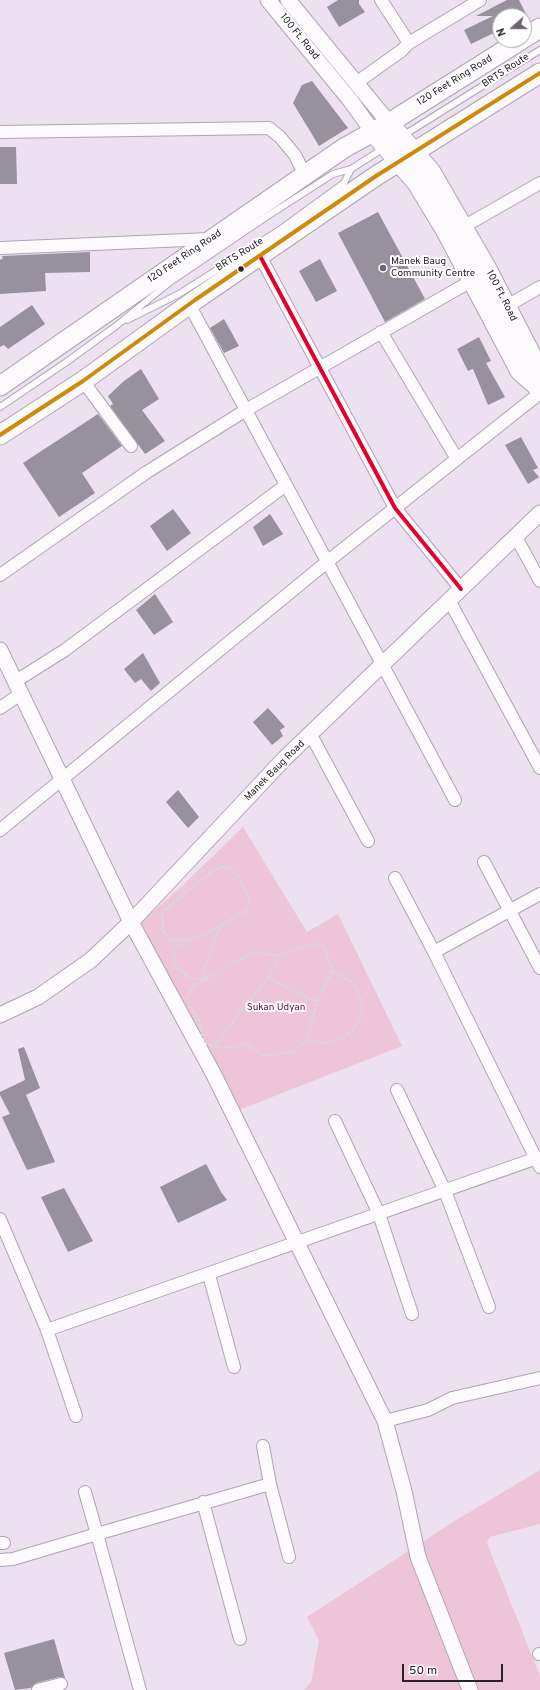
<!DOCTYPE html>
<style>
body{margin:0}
#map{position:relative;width:540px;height:1690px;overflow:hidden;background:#ece0f1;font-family:Overpass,sans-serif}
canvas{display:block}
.north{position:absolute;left:492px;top:8px;width:40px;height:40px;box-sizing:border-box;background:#fff;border:1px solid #a9a6ab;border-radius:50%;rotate:249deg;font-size:11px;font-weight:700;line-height:16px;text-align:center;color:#29212c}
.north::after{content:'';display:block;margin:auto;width:14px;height:18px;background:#6d6471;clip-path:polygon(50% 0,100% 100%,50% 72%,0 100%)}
.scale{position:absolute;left:402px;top:1664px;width:101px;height:18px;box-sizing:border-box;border:2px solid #29212c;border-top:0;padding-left:5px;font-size:12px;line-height:14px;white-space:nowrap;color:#29212c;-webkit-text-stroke:3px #fff;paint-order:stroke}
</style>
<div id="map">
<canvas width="540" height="1690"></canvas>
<div class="north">N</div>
<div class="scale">50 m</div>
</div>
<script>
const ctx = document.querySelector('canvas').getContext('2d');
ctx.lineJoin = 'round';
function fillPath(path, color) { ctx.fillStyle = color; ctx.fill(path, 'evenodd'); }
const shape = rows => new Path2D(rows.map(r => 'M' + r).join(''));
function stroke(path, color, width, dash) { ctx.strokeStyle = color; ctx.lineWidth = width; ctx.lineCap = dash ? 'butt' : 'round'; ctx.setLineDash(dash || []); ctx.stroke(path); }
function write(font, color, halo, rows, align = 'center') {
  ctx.font = font + ' Overpass,sans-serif'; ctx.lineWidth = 4; ctx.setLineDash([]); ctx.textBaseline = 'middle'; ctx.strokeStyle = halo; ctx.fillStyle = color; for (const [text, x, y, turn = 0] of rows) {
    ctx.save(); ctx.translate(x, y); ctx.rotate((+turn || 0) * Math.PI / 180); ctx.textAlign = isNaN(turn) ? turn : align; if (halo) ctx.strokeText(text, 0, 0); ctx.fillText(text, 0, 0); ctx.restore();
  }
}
fillPath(shape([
 [243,827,307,932,338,914,402,1046,239,1110,139,924,182,886],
 [540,1470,540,1524,490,1537,487,1543,540,1676,540,1690,304,1690,311,1682,319,1641,307,1617,453,1522]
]), '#eec5d8');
fillPath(shape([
 [338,0,359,0,359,4,365,12,339,27,327,7],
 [507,0,519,0,527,16,500,16,500,30,471,44,464,30,493,16,476,16],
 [312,81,348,128,319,146,293,103,302,85],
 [0,147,16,147,17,184,0,184],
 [378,212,425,299,385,322,338,233],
 [90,252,90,272,45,273,46,291,0,294,0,260,3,258,2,256],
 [320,259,337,291,316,302,299,271],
 [32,305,45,324,8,349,4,345,0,347,0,327],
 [224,319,239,346,224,353,210,328],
 [479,337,491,361,486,363,505,397,488,405,473,369,468,371,457,349],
 [141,369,159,399,142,410,165,441,145,454,110,406,113,404,108,396,124,381],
 [98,414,122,446,82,473,95,493,59,517,23,463],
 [521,437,538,468,533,470,539,477,528,484,505,445],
 [173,509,191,533,167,551,150,526],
 [270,514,283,534,263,546,253,527],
 [155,594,173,622,154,635,136,610],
 [143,653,160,683,151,691,141,679,135,683,124,669],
 [268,708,285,727,280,730,283,736,272,745,253,722],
 [178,790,199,817,188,828,166,802],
 [24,1047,40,1088,26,1095,55,1162,27,1170,2,1117,10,1114,0,1095,0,1092,25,1080,18,1049],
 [206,1164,221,1192,227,1200,178,1223,160,1187],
 [64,1188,93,1241,68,1252,41,1197],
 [54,1639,65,1678,59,1677,36,1683,31,1688,15,1690,4,1653]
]), '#97909d');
const service = shape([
 [404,135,540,50],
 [127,320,179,294,281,229,344,183,351,169],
 [0,407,65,363,116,326,170,282,266,217,333,174,351,169,384,148]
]);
const minor = shape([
 [381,0,409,43],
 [356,83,401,51,409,43,480,0],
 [0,132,269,128,280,137,295,155,305,175],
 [463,227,540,183],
 [0,248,210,239],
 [260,256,395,508,461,589],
 [189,304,455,800],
 [507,306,540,287],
 [381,332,457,459],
 [83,381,131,446],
 [516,537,540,581],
 [0,575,147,472,246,410,473,280],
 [449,600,540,768],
 [16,681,65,650,286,485],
 [0,708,22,693],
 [311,735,368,841],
 [0,830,327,562,540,393],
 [484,862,540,968],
 [395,878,434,952,540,1167],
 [434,952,540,894],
 [397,1090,445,1191,489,1307],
 [335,1121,379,1214,412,1314],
 [0,1219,47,1330,540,1157],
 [209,1275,234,1367],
 [47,1330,76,1416],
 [385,1421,428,1410,452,1398,540,1378],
 [263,1446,270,1484],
 [203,1502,240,1639],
 [0,1543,4,1543],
 [0,1560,13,1559,97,1534,85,1492],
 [539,1654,540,1654],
 [38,1690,61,1684],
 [140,1690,97,1534,270,1484,289,1557]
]);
const tertiary = shape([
 [268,0,350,100,373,132],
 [288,0,389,123],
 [0,650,131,922,213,1073,385,1421,404,1491,418,1557,470,1690],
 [0,1015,38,997,91,960,131,922,284,759,540,513]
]);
const primary = shape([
 [524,38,540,28],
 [389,123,431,172,487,269,535,362,536,385],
 [373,132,417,183,446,231,520,371,536,385,540,391],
 [0,386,344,148,389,123,521,40],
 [0,435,83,381,195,300,376,176,540,73]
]);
stroke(service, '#aea5b2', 8);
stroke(minor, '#aea5b2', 14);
stroke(tertiary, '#aea5b2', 17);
stroke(primary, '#aea5b2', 21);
stroke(shape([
 [183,886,186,892,216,869,225,866,233,869,245,888,249,900,247,910,202,936,190,940,172,940,163,931,162,913,186,892],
 [189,941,177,948,173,954,176,966,190,978,207,979,204,969,219,928],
 [321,943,325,948,332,970,353,983,362,1002,362,1015,351,1032,333,1043,318,1043,307,1040,295,1051,264,1056,247,1044,230,1047,213,1047,204,1042,198,1019,186,998,194,985,207,979,230,964,254,952,279,956,292,950,321,943],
 [268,977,317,1002],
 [307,1040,317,1002,332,970],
 [214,1046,268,977,279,956]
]), '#dad7db', 2.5, [3, 2]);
stroke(service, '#fcfafd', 6);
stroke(minor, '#fcfafd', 12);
stroke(tertiary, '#fcfafd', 15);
stroke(primary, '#fcfafd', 19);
stroke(shape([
 [260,256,395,508,461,589]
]), '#e4002b', 4);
stroke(shape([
 [0,435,83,381,195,300,376,176,540,73]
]), '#ce8b09', 4);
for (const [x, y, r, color] of [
 [383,268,4,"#6d6471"],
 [241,269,3.5,"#29212c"]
]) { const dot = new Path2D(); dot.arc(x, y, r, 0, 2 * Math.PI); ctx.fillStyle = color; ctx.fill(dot); stroke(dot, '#fff', 1.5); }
write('10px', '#29212c', '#fff', [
 ["100 Ft. Road",299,37,51],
 ["BRTS Route",506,71,-33],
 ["120 Feet Ring Road",455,81,-32],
 ["BRTS Route",240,255,-32],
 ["120 Feet Ring Road",185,257,-34],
 ["100 Ft. Road",501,296,63],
 ["Manek Baug Road",275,771,-45]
]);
write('10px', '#29212c', '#fff', [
 ["Manek Baug",391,262],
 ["Community Centre",391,274]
], 'left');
write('10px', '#630533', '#fff', [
 ["Sukan Udyan",276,1008]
]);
</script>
